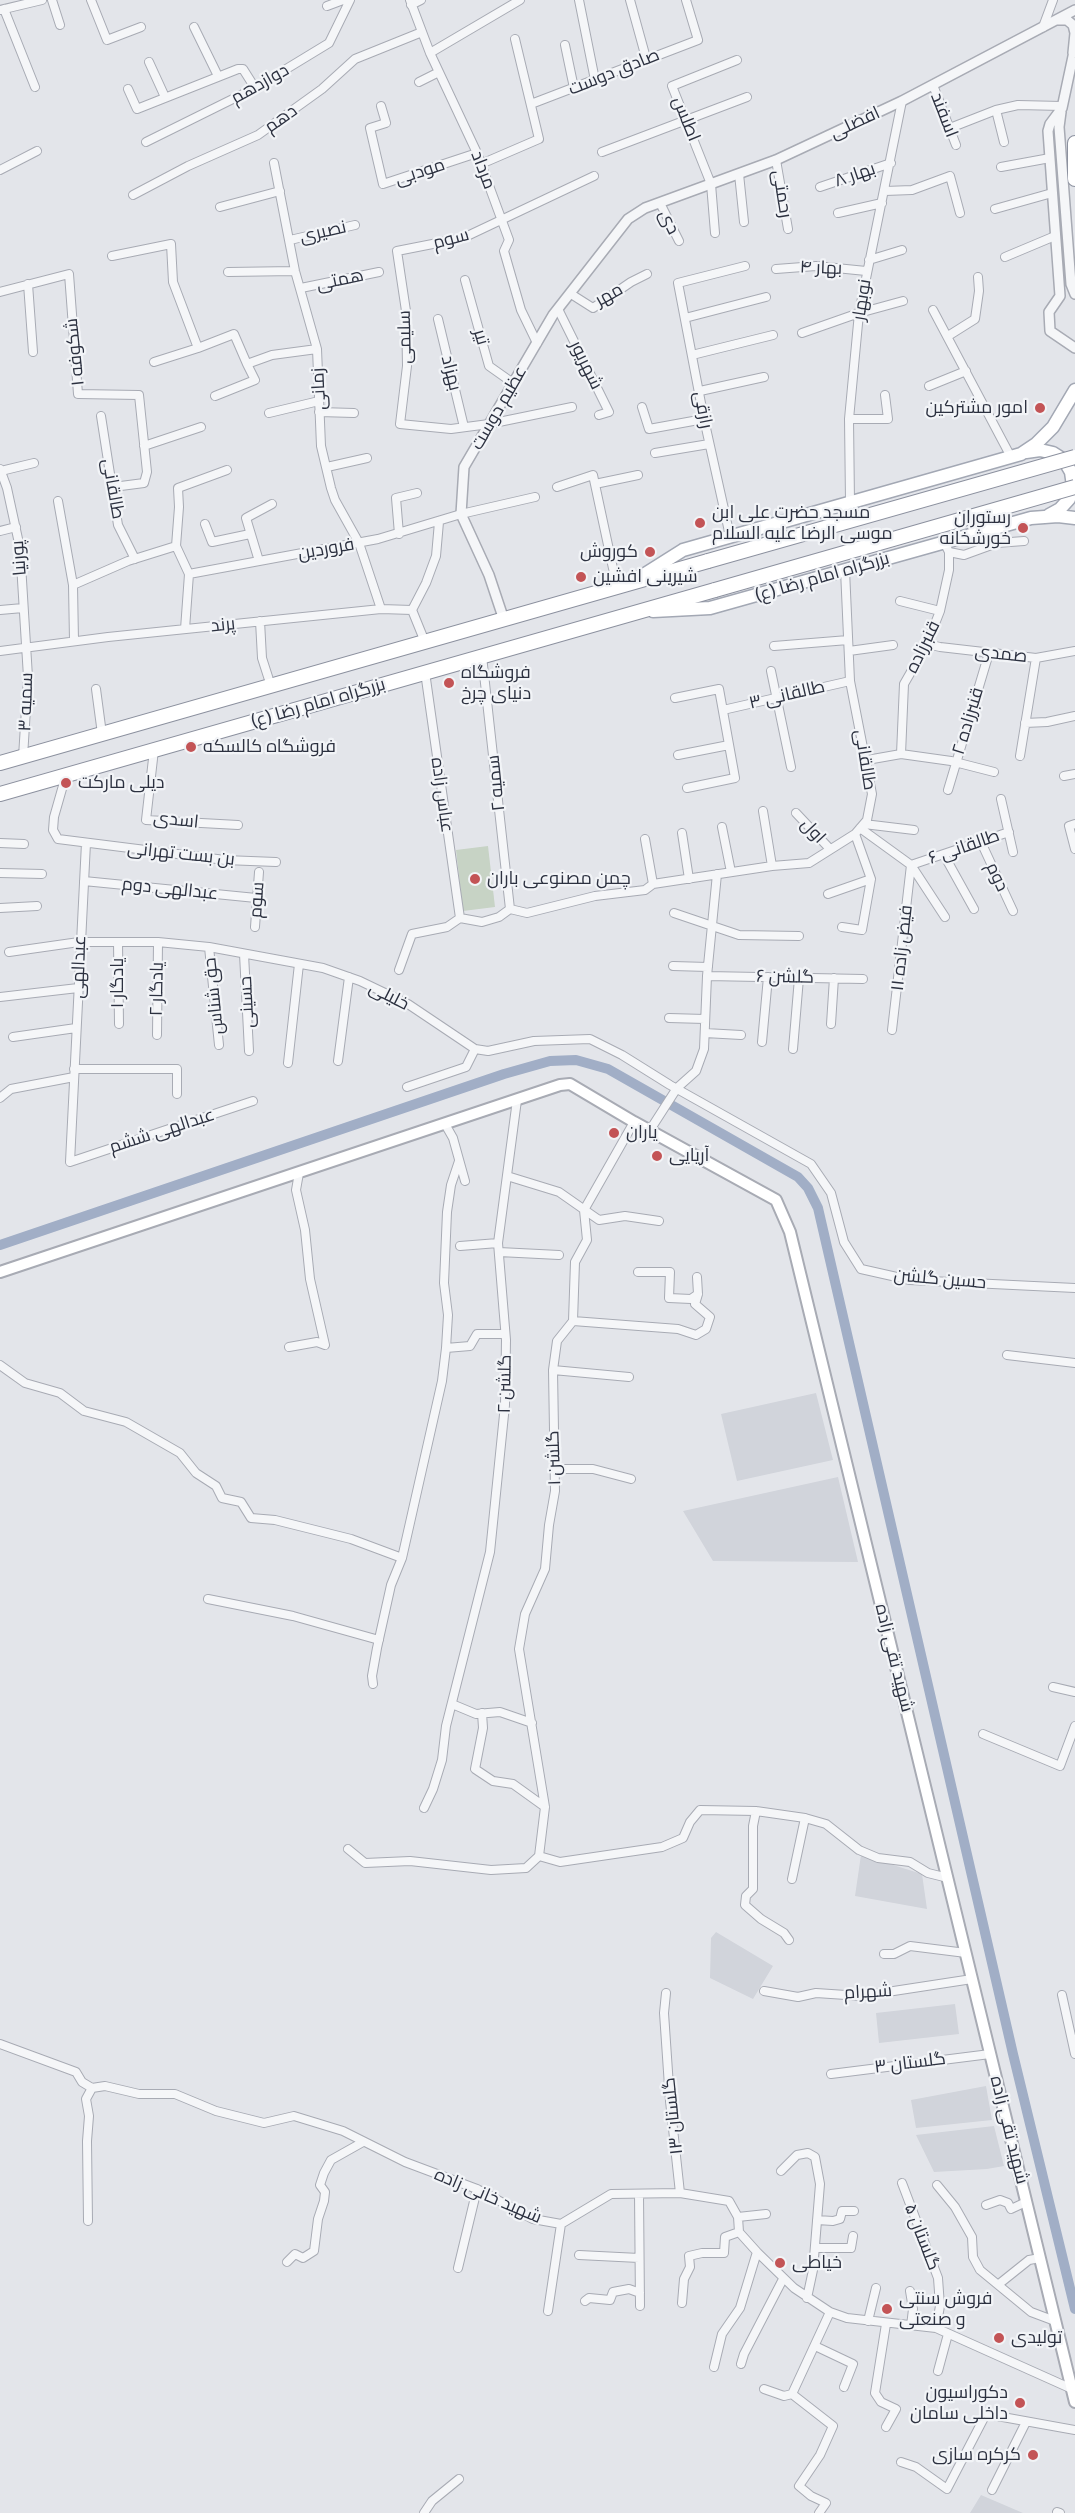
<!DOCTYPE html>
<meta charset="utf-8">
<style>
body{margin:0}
canvas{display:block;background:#e3e5ea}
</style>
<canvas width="1075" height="2513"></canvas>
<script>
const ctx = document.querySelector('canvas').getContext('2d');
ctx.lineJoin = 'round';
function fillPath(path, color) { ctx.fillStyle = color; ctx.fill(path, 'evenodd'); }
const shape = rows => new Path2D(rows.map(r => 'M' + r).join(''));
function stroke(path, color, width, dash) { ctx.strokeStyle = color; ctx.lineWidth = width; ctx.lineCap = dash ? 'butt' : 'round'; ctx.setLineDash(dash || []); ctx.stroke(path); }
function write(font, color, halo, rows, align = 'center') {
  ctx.font = font + ' Cabin,Cairo,sans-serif'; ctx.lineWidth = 4.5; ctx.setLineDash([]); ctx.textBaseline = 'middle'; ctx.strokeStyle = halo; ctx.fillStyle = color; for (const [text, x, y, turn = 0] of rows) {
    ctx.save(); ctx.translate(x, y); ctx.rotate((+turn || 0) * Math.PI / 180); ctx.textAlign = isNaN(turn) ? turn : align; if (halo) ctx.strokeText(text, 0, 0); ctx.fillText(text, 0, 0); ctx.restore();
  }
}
fillPath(shape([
 [816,1393,833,1460,737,1481,721,1414],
 [838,1477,858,1562,713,1561,683,1511],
 [861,1855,922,1874,927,1909,855,1896],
 [716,1932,773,1966,753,1999,710,1978,711,1938],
 [955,2004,959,2034,879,2043,876,2013],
 [986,2086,992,2120,916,2128,911,2100],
 [994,2126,1004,2166,987,2169,934,2172,916,2135],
 [981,2495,1023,2513,970,2513]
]), '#d1d4db');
fillPath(shape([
 [488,846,495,907,463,911,456,850]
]), '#c7d3c5');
stroke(shape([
 [0,1245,504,1074,550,1061,576,1060,608,1069,798,1177,808,1188,818,1208,1013,2054,1075,2309]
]), '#a1aec6', 10);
const minor = shape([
 [52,0,60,25],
 [91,0,107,40,141,27],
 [410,0,430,53,477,153,509,240,504,251,521,310,537,343],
 [579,0,595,80],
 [630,0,646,58],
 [411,5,421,0],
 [327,6,343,0],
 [4,9,35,87],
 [0,10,42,0],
 [194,27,218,76],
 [1043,27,1053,0],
 [565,45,574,88],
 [430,53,520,0],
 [149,62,165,97],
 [419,82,439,72],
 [933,85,956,145],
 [128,89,137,109,238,69,243,69,255,88],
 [531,104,698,40,686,0],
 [381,106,386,123,370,128,383,184,477,153],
 [996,110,1004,142],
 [950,128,996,110,1018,105,1062,106],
 [146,142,255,88,329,43,350,0],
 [602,152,747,97],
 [776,160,788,229],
 [274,163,295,271,317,349,321,446,331,488,335,500,359,543,381,609],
 [481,164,539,139,515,39],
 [1001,167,1050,158],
 [0,170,37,151],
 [739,174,744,222],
 [820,187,891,163],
 [885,191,912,190,950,176,960,213],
 [133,195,188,166,258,135,322,89,355,59,422,32],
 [660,203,679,241],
 [220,207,280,191],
 [995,209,1052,193],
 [838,213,882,203],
 [715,233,711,184,672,86,737,60],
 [290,240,355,225],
 [112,256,171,244,173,282,198,348],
 [1005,257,1055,236],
 [869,260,902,250],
 [776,269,816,266,866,271],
 [228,272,295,271],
 [465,280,489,366,513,383],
 [28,284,33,352],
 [301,288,379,272],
 [0,292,69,274,78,394,139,395,147,472,144,483,113,487],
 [571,294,593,308,631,282,647,274],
 [558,309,609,412,599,415],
 [933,310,1011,457],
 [685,318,766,297],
 [438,319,464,427],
 [802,333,859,313,903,301],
 [948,336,975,319,979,291,978,277],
 [692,355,773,335],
 [154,362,198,348,234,334,247,364,272,355,317,349],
 [929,386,966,371],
 [700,391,764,377],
 [215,396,255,380,247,364],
 [572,407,489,424,451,429,400,424,407,366,406,311,397,251,463,238,594,176],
 [642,407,649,429,704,419],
 [319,412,354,413],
 [269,413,319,401],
 [101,416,118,525,135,559],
 [849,419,888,419,885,395],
 [144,446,201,427],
 [655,453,709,444],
 [327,467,367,458],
 [0,469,7,488,20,548,28,677,23,757],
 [1,471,34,463],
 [595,484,638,475],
 [557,487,593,475,617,587],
 [58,501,73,585],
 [850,502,849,419,859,313,902,101],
 [205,524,212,542,250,534],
 [0,531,16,527],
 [399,534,396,498,417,493],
 [730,536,704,419,678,283,745,266],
 [176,546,179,507,178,488,227,470],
 [949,552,964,555,997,543,1024,541],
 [259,561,246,518,272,504],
 [900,601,940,611],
 [0,610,23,608],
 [412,610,426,583,436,556,439,522],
 [260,621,262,658,271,686],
 [185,629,189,574],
 [74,641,73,585,128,561,176,546,189,574,378,539,461,514,535,497],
 [927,644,940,647,1036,658,1075,651],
 [774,646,848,640],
 [0,651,108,637,381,609,412,610,425,642],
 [849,651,893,645],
 [482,656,510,909],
 [771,671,791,767],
 [425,672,460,918],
 [96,689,102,734],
 [675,698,719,689,735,778,687,788],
 [723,710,850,681],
 [1025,723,1047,722,1075,716],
 [154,750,146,820,238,825],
 [901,754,904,684,927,644,940,611,949,570,949,552,944,542],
 [678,755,729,745],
 [1020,756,1036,658],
 [867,760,901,754,951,761,994,772],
 [66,775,54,817,53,830,58,839,225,860,276,862],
 [1064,776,1075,774],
 [948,790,989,653],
 [1001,799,1013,852],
 [763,811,772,866],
 [796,813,830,849],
 [864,824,914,830],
 [1075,824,1069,826,1075,849],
 [722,827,731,872],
 [860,828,911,865,1009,832],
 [682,833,689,879],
 [645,839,653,884],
 [981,842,1013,911],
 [0,843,24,844],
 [86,843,70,1162,253,1101],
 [944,855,974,909],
 [911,865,945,917],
 [0,873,42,874],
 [84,881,256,898],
 [828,894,871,879],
 [0,908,37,906],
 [674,913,739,935,799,936],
 [255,927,259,872],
 [842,927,862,930,871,879,855,834],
 [118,942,119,1024],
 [209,947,219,1045],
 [9,952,79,942,158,942,209,947,323,968,360,981,408,1004,475,1049,488,1051,534,1041,590,1039,622,1055,670,1085,811,1164,831,1193,844,1242,861,1269,910,1280,1075,1288],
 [244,954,249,1051],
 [673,966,708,967],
 [399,970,412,934,447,927,460,918,482,922,499,917,510,909,527,913,595,896,645,890,653,884,772,866,809,863,855,834,867,820,872,794,850,681,845,570],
 [707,976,863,979],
 [0,997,78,988],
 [669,1018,705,1019],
 [831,1024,834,978],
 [892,1030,911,865],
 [705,1033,741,1035],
 [157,1035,158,942],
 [13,1037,76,1028],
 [762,1042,768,977],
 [793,1049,799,978],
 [338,1061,349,977],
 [288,1063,299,964],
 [74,1069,177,1069,177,1094],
 [407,1087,466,1067,475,1049],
 [0,1098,11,1089,74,1077],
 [445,1124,453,1138,465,1181],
 [650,1130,677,1088,696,1071,704,1049,707,976,717,874],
 [507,1176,559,1192,599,1220,625,1216,659,1221],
 [460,1246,498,1243],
 [499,1252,559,1255],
 [638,1272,670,1272,669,1298,691,1299,698,1294],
 [573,1321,678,1329,696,1335,706,1329,710,1317,695,1304,698,1294,697,1277],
 [289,1347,317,1342,325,1345,310,1279,305,1230,296,1190,299,1173],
 [446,1348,448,1315,444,1283,447,1212,451,1185,459,1161],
 [1007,1355,1075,1363],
 [0,1365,25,1383,60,1393,84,1411,126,1422,180,1453,196,1473,216,1486,222,1498,241,1502,251,1518,275,1520,351,1539,402,1558,442,1381,446,1348,470,1346,477,1334,505,1334],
 [553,1370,629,1377],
 [554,1469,593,1469,631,1479],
 [208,1599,293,1616,379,1640],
 [373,1684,372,1676,377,1648,391,1585,402,1558],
 [1053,1687,1075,1692],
 [452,1704,476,1714,500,1712,532,1723],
 [482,1713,483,1728,475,1769,493,1781,513,1784,545,1807],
 [983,1734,1060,1766,1075,1726],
 [424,1808,433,1789,442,1760,446,1726,490,1552,505,1405,506,1340,498,1243,517,1100],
 [756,1811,753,1826,753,1889,746,1896,745,1905,761,1919,784,1933,789,1940],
 [348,1849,365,1863,410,1861,491,1870,526,1868,539,1856,560,1862,662,1847,683,1838,690,1822,700,1810,756,1811,805,1818,826,1824,859,1850,878,1858,910,1862,928,1873,948,1878],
 [539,1856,545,1807,519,1649,525,1614,545,1569,549,1525,555,1491,553,1370,557,1341,573,1321,575,1262,587,1240,584,1210,634,1122],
 [792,1879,805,1818],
 [884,1954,894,1954,910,1946,966,1953],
 [764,1991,798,1997,816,1993,861,1996,972,1979],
 [666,1993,664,2013,670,2101,680,2193],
 [1062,1995,1075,2054],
 [0,2044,76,2072,82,2082,92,2088,105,2086,139,2094,175,2094,216,2111,264,2123,294,2116,343,2131,405,2162,477,2189,533,2219,561,2224,611,2194,680,2193,729,2201,738,2217,739,2232,757,2252,794,2288,830,2312,847,2318,936,2328,1072,2389],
 [831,2074,990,2054],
 [781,2171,797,2155,808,2153,815,2157,820,2184,813,2270,807,2298],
 [902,2183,938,2278,940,2306,936,2328],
 [937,2185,955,2207,972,2237,973,2257,980,2270,1031,2312,1055,2321],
 [639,2194,640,2306],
 [986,2205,1000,2200,1008,2203,1011,2209,1026,2202],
 [738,2217,766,2214],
 [817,2220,833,2221,840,2219,842,2211,854,2211],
 [88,2221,87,2141,89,2116,86,2099,92,2088],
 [815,2248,851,2248,853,2236],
 [579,2255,639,2258],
 [287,2262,295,2254,303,2258,314,2251,318,2219,324,2201,325,2192,320,2185,324,2173,331,2160,363,2142],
 [458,2268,477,2189],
 [999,2284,1029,2260,1040,2258],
 [910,2291,913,2309,911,2326],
 [585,2301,589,2298,610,2300,613,2292,629,2289,640,2293],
 [682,2303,684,2279,690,2267,689,2256,702,2253,724,2253,725,2237,739,2232],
 [548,2311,561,2224],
 [868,2321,876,2288],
 [886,2324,875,2393,881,2402,896,2409,886,2427],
 [815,2346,853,2364,844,2387],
 [741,2364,744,2354,783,2279],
 [714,2367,722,2334,740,2308,757,2252],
 [938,2371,948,2334],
 [764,2389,784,2396,792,2394],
 [901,2462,916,2467,947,2489,986,2414,1075,2430],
 [992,2490,1026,2422],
 [1057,2512,1060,2513],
 [424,2513,432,2501,459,2479],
 [819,2513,826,2503,811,2496,799,2486,820,2455,833,2426,792,2394,830,2312]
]);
const tertiary = shape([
 [1058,20,1067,20,1073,25,1075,33,1073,53],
 [1075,47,1062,108,1050,124,1048,131,1060,296,1049,312,1050,331,1075,348],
 [1061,112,1059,127,1071,284,1075,294],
 [504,620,489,575,461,514,464,467,553,315,628,219,645,208,776,160,902,101,1075,10]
]);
const secondary = shape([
 [0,1272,560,1085,570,1084,634,1122,776,1200,790,1232,1075,2402]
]);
const primary = shape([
 [1026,452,1040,450,1053,453,1064,460,1071,472,1073,486,1069,499,1060,509,1049,515],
 [637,579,683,550,1021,454,1036,444,1053,427,1075,390],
 [653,611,710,608,1031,518,1058,516,1075,518]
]);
const trunk = shape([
 [1075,143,1075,179],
 [0,763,708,561],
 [0,794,715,590]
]);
stroke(minor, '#a8abb4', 10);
stroke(tertiary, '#a8abb4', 12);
stroke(secondary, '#a8abb4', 14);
stroke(primary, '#a3a8b4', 15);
stroke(trunk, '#8c919f', 16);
stroke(minor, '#f5f6f8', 8);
stroke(tertiary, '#f5f6f8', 9);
stroke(secondary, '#fff', 10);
stroke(primary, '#fff', 12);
stroke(trunk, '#fff', 14);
const trunkBridge = shape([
 [708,561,1075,457],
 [715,590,1075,487]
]);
stroke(trunkBridge, '#8c919f', 16, []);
stroke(trunkBridge, '#fff', 14);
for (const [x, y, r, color] of [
 [1040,408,6,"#c35456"],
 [700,523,6,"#c35456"],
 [1023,528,6,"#c35456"],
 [650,552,6,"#c35456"],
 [581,577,6,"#c35456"],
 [449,683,6,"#c35456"],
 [191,747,6,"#c35456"],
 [66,783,6,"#c35456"],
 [475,879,6,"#c35456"],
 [614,1133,6,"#c35456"],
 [657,1156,6,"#c35456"],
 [780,2263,6,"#c35456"],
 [887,2309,6,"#c35456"],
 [999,2338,6,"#c35456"],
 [1020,2403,6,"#c35456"],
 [1033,2455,6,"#c35456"]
]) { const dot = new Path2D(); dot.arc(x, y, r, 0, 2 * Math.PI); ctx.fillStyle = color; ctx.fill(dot); stroke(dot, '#f2f4f7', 2); }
write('18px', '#2c3140', '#f2f4f7', [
 ["صادق دوست",614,72,-22],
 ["دوازدهم",260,84,-29],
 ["اسفند",944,115,69],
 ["دهم",281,119,-35],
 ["اطلس",686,119,68],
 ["افضلی",855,123,-25],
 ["مرداد",483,170,69],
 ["مودبی",420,172,-18],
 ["بهار ۸",855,175,-19],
 ["رحمتی",782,194,81],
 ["دی",669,222,64],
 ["نصیری",323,232,-13],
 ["سوم",451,239,-15],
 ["بهار ۴",821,268,2],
 ["همتی",340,280,-12],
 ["مهر",609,295,-29],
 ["نوبهار",862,300,-81],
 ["سلیمی",405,337,-91],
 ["تیر",481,337,74],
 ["شکوفه ۱",75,352,-96],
 ["شهریور",586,365,64],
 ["بهزاد",451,373,76],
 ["زمانی",319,389,-93],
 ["عظیم دوست",499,408,-60],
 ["رازقی",703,410,79],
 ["طالقانی",113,489,80],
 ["فروردین",326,549,-10],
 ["پورنیا",19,558,-95],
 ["بزرگراه امام رضا (ع)",822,577,-16],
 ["پرند",223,625,-6],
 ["قنبرزاده",923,647,-64],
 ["صمدی",1001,654,6],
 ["طالقانی ۳",787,695,-13],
 ["سمیه ۳",26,702,-88],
 ["بزرگراه امام رضا (ع)",318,703,-16],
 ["قنبرزاده ۲",968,721,-73],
 ["طالقانی",865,760,81],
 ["سمیه ۲",496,783,-96],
 ["عباس زاده",442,795,82],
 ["اسدی",176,820,6],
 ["اول",813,831,47],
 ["طالقانی ۶",964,847,-19],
 ["بن بست تهرانی",181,854,6],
 ["دوم",997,877,65],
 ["عبدالهی دوم",170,889,6],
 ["سوم",257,900,-86],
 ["فیض زاده ۱۱",902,948,-84],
 ["عبدالهی",79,967,-88],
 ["گلشن ۶",785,977,1],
 ["یادگار ۱",118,983,-90],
 ["یادگار ۲",157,989,-89],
 ["حق شناس",214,996,-96],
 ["خلیلی",389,996,27],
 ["حسینی",247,1002,-93],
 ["عبدالهی ششم",162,1131,-18],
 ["حسین گلشن",940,1279,5],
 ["گلشن ۲",505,1384,-89],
 ["گلشن ۱",554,1458,-92],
 ["شهید تقی زاده",894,1658,76],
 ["شهرام",868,1992,-3],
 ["گلستان ۳",910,2063,-7],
 ["گلستان ۱۳",673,2116,-96],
 ["شهید تقی زاده",1009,2130,76],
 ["شهید خانی زاده",488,2196,23],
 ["گلستان ۵",922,2237,69]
]);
write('18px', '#2c3140', '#f2f4f7', [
 ["امور مشترکین",1028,408,"right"],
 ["مسجد حضرت علی ابن",712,513],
 ["موسی الرضا علیه السلام",712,534],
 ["رستوران",1011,518,"right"],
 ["خورشخانه",1011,539,"right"],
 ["کوروش",638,552,"right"],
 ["شیرینی افشین",593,577],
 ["فروشگاه",461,673],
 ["دنیای چرخ",461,694],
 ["فروشگاه کالسکه",203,747],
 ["دیلی مارکت",78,783],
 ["چمن مصنوعی باران",487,879],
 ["یاران",626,1133],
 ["آریایی",669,1156],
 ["خیاطی",792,2263],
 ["فروش سنتی",899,2299],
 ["و صنعتی",899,2320],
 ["تولیدی",1011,2338],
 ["دکوراسیون",1008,2393,"right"],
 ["داخلی سامان",1008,2414,"right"],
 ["کرکره سازی",1021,2455,"right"]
], 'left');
</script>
